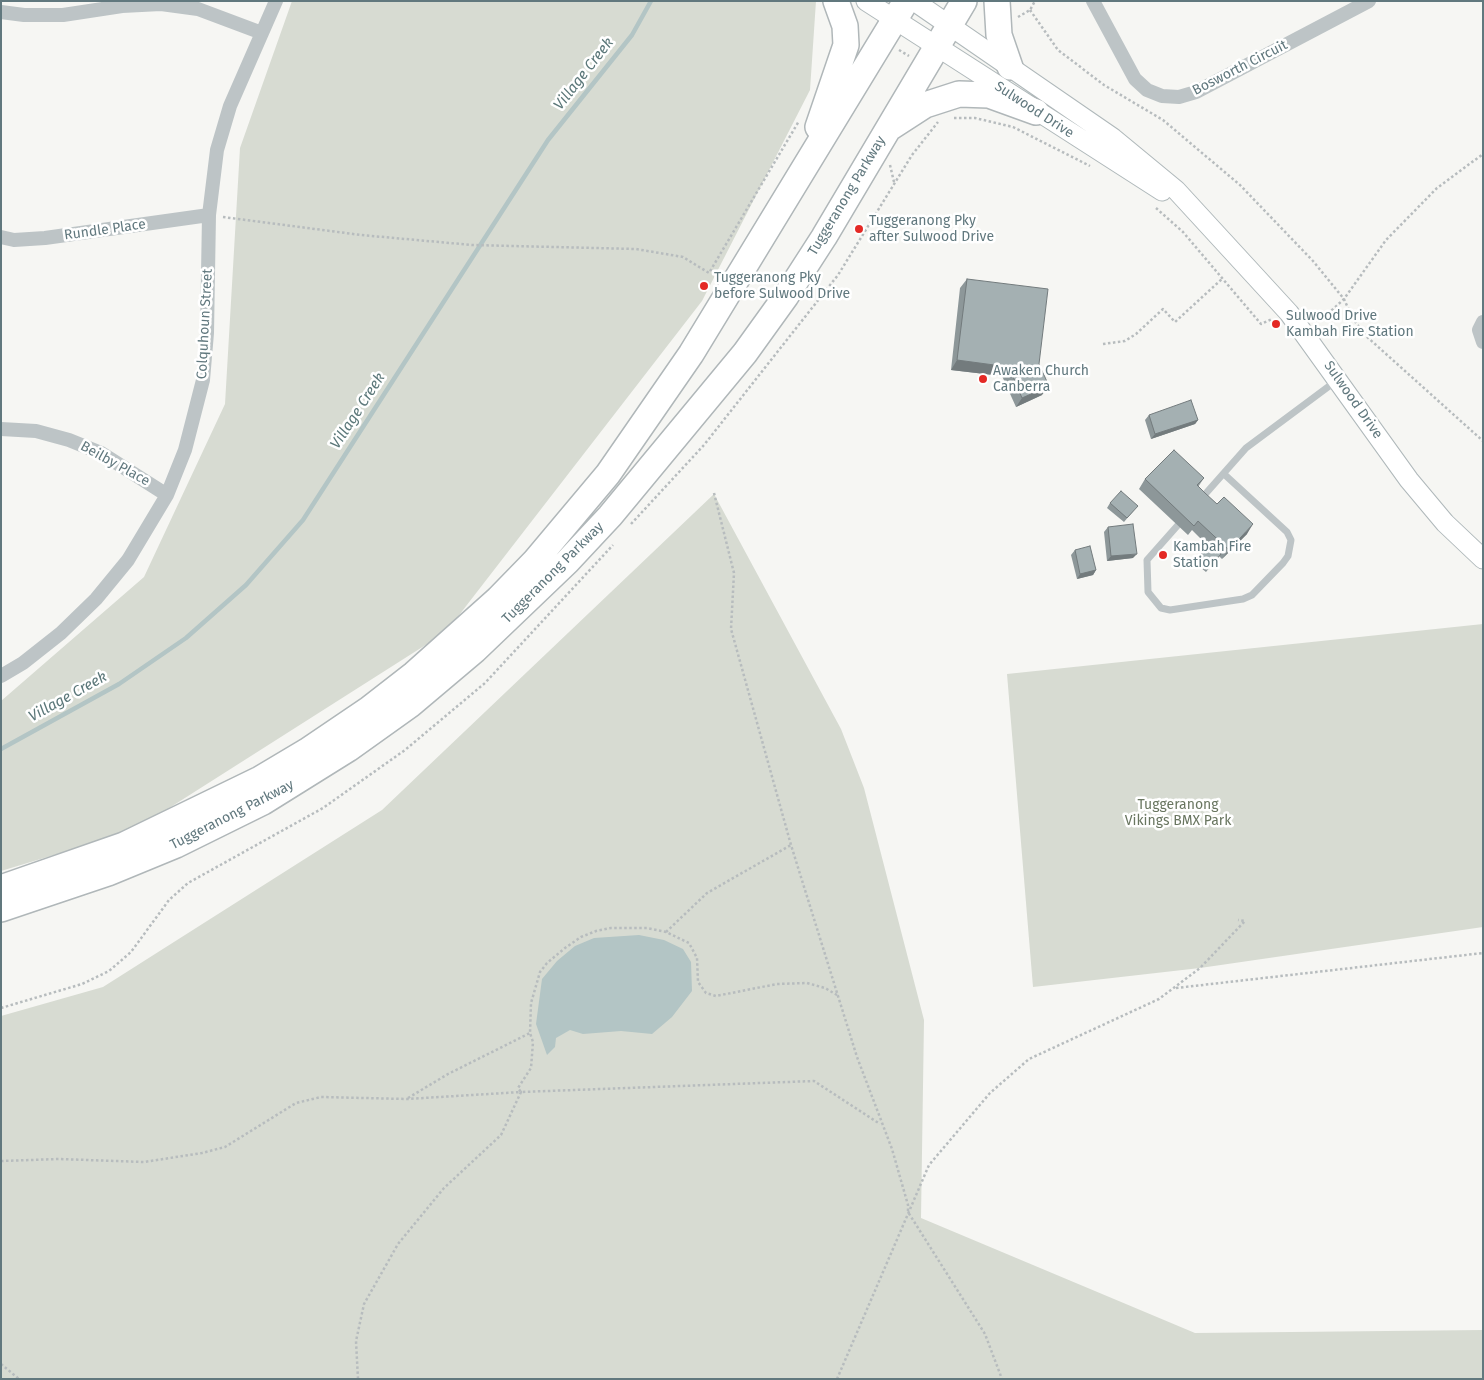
<!DOCTYPE html>
<style>
body{margin:0}
#map{position:relative;width:1484px;height:1380px;overflow:hidden;background:#f6f6f3;font-family:"Fira Sans",sans-serif}
canvas{display:block}
.frame{position:absolute;inset:0;border:2px solid #61787e;pointer-events:none}
</style>
<div id="map">
<canvas width="1484" height="1380"></canvas>
<div class="frame"></div>
</div>
<script>
const ctx = document.querySelector('canvas').getContext('2d');
ctx.lineJoin = 'round';
function fillPath(path, color) { ctx.fillStyle = color; ctx.fill(path, 'evenodd'); }
const shape = rows => new Path2D(rows.map(r => 'M' + r).join(''));
function stroke(path, color, width, dash) { ctx.strokeStyle = color; ctx.lineWidth = width; ctx.lineCap = dash ? 'butt' : 'round'; ctx.setLineDash(dash || []); ctx.stroke(path); }
function write(font, color, halo, rows, align = 'center') {
  ctx.font = font + ' "Fira Sans",sans-serif'; ctx.lineWidth = 5; ctx.setLineDash([]); ctx.textBaseline = 'middle'; ctx.strokeStyle = halo; ctx.fillStyle = color; for (const [text, x, y, turn = 0] of rows) {
    ctx.save(); ctx.translate(x, y); ctx.rotate((+turn || 0) * Math.PI / 180); ctx.textAlign = isNaN(turn) ? turn : align; if (halo) ctx.strokeText(text, 0, 0); ctx.fillText(text, 0, 0); ctx.restore();
  }
}
fillPath(shape([
 [292,1,816,1,810,90,702,301,446,632,133,831,1,871,1,701,144,577,225,404,240,148],
 [714,494,841,729,864,788,924,1020,921,1218,1195,1333,1483,1330,1483,1379,1,1379,1,1016,103,987,382,810],
 [1483,624,1483,927,1200,968,1033,987,1007,674]
]), '#d7dbd2');
fillPath(shape([
 [639,935,664,940,683,949,691,962,692,991,672,1017,652,1034,621,1031,583,1034,570,1030,556,1038,555,1047,547,1055,536,1024,542,979,557,961,575,946,594,938]
]), '#b3c5c5');
stroke(shape([
 [1,749,119,684,186,638,246,585,303,520,548,140,632,35,651,1]
]), '#b3c5c5', 4.5);
const secondary = shape([
 [866,1,1162,191],
 [914,1,1113,138,1176,190,1289,313,1409,480,1445,523,1483,559]
]);
const highway = shape([
 [997,1,999,35,1010,67],
 [818,127,846,45,845,26,836,1],
 [891,127,925,105,959,94,989,95,1036,112],
 [1,888,124,845,260,779,307,751,369,709,414,674,498,599,535,561,608,474,691,354,906,1],
 [1,909,108,873,176,845,263,802,348,749,411,704,475,650,567,562,610,516,745,353,786,296,824,237,964,1]
]);
stroke(secondary, '#afb8ba', 21);
stroke(highway, '#b0b7b9', 28);
stroke(shape([
 [1030,10,1058,50,1104,85,1163,120,1240,185,1313,261,1344,299,1353,319,1366,336,1483,441],
 [1018,17,1030,10,1035,1],
 [899,50,909,56],
 [954,118,975,118,1013,127,1090,166],
 [890,165,894,182],
 [1156,208,1183,232,1261,324,1272,319],
 [223,217,361,235,472,245,636,249,683,257,709,273,799,121],
 [1316,319,1320,321,1344,299,1386,240,1437,188,1483,154],
 [1103,344,1125,341,1136,334,1163,309,1175,322,1223,278],
 [714,493,734,573,731,629,791,845,857,1057,892,1149,908,1205,908,1212,985,1334,1002,1379],
 [631,524,704,445,838,275,912,155,938,122],
 [666,932,707,893,791,845],
 [1176,988,1483,953],
 [837,995,825,988,807,983,777,984,716,996,706,993,698,982,697,958,689,943,666,932,647,928,611,928,596,931,581,937,565,948,547,963,540,972,531,1003,530,1033,533,1042,531,1068,518,1088,521,1092,814,1081,880,1124],
 [1,1008,82,984,109,971,131,952,169,900,188,883,323,808,405,750,485,683,613,545],
 [408,1098,448,1074,530,1033],
 [1,1161,59,1159,144,1162,202,1153,225,1147,296,1103,321,1097,407,1099,521,1092,501,1135,444,1188,398,1244,364,1304,356,1341,358,1379],
 [1,1364,19,1379],
 [837,1379,929,1165,990,1093,1029,1059,1159,999,1200,968,1245,921,1238,920]
]), '#b7bcbe', 2.5, [2.5, 2.5]);
stroke(shape([
 [1200,500,1246,448,1336,381],
 [1178,525,1147,560,1148,592,1161,608,1170,610,1243,599,1252,595,1283,563,1288,556,1291,540,1287,532,1224,474]
]), '#bdc4c6', 7);
stroke(shape([
 [1093,1,1135,79,1147,90,1162,96,1179,97,1196,92,1369,1],
 [1,12,24,15,63,15,122,6,161,4,198,9,262,33],
 [1,237,14,240,45,238,209,215],
 [1483,322,1479,330,1483,342],
 [1,429,36,431,69,440,101,453,167,495],
 [1,676,23,663,61,633,96,599,128,560,167,495,185,450,203,380,207,333,209,215,217,150,230,106,276,1]
]), '#bdc4c6', 14);
stroke(secondary, '#fff', 19);
stroke(highway, '#fff', 25);
fillPath(shape([
 [967,279,1039,364,1042,395,1016,407,1002,376,951,370,960,288],
 [1149,415,1198,420,1195,424,1151,439,1145,420],
 [1204,478,1198,487,1247,534,1222,559,1219,556,1206,572,1195,563,1208,546,1192,530,1188,535,1139,489,1145,479],
 [1110,503,1134,510,1124,522,1107,508],
 [1108,527,1133,558,1107,561,1104,532],
 [1075,550,1096,570,1093,575,1077,579,1071,555]
]), '#8d9799');
fillPath(shape([
 [957,360,1009,367,1002,376,951,370],
 [1049,386,1042,395,1016,407,1022,398],
 [1198,420,1195,424,1151,439,1155,434],
 [1253,524,1247,534,1222,559,1229,550],
 [1137,554,1133,558,1107,561,1111,556],
 [1096,570,1093,575,1077,579,1080,574]
]), '#737b7d');
const building = shape([
 [967,279,1048,289,1039,364,1049,386,1022,398,1009,367,957,360,967,279],
 [1191,400,1198,420,1155,434,1149,415,1191,400],
 [1174,450,1204,478,1197,485,1205,493,1217,504,1224,497,1253,524,1229,550,1198,521,1194,526,1145,479,1174,450],
 [1121,491,1138,506,1127,518,1110,503,1121,491],
 [1133,524,1137,554,1111,556,1108,527,1133,524],
 [1210,544,1221,554,1209,568,1198,558,1210,544],
 [1090,546,1096,570,1080,574,1075,550,1090,546]
]);
fillPath(building, '#a4b0b2');
stroke(building, '#737b7d', 1);
for (const [x, y, r, color] of [
 [859,229,5,"#e42925"],
 [704,286,5,"#e42925"],
 [1276,324,5,"#e42925"],
 [983,379,5,"#e42925"],
 [1163,555,5,"#e42925"]
]) { const dot = new Path2D(); dot.arc(x, y, r, 0, 2 * Math.PI); ctx.fillStyle = color; ctx.fill(dot); stroke(dot, '#fff', 2); }
write('14px', '#61787e', '#fff', [
 ["Bosworth Circuit",1240,68,-27],
 ["Sulwood Drive",1034,110,33],
 ["Tuggeranong Parkway",847,196,-59],
 ["Rundle Place",105,230,-8],
 ["Colquhoun Street",205,324,-87],
 ["Sulwood Drive",1353,400,55],
 ["Beilby Place",115,464,29],
 ["Tuggeranong Parkway",553,573,-45],
 ["Tuggeranong Parkway",232,815,-27]
]);
write('14px', '#61787e', '#fff', [
 ["Tuggeranong Pky",869,221],
 ["after Sulwood Drive",869,237],
 ["Tuggeranong Pky",714,278],
 ["before Sulwood Drive",714,294],
 ["Sulwood Drive",1286,316],
 ["Kambah Fire Station",1286,332],
 ["Awaken Church",993,371],
 ["Canberra",993,387],
 ["Kambah Fire",1173,547],
 ["Station",1173,563]
], 'left');
write('14px', '#697660', '#fff', [
 ["Tuggeranong",1178,805],
 ["Vikings BMX Park",1178,821]
]);
write('italic 15px', '#5c787a', '#fff', [
 ["Village Creek",584,74,-52],
 ["Village Creek",358,411,-57],
 ["Village Creek",68,697,-29]
]);
</script>
